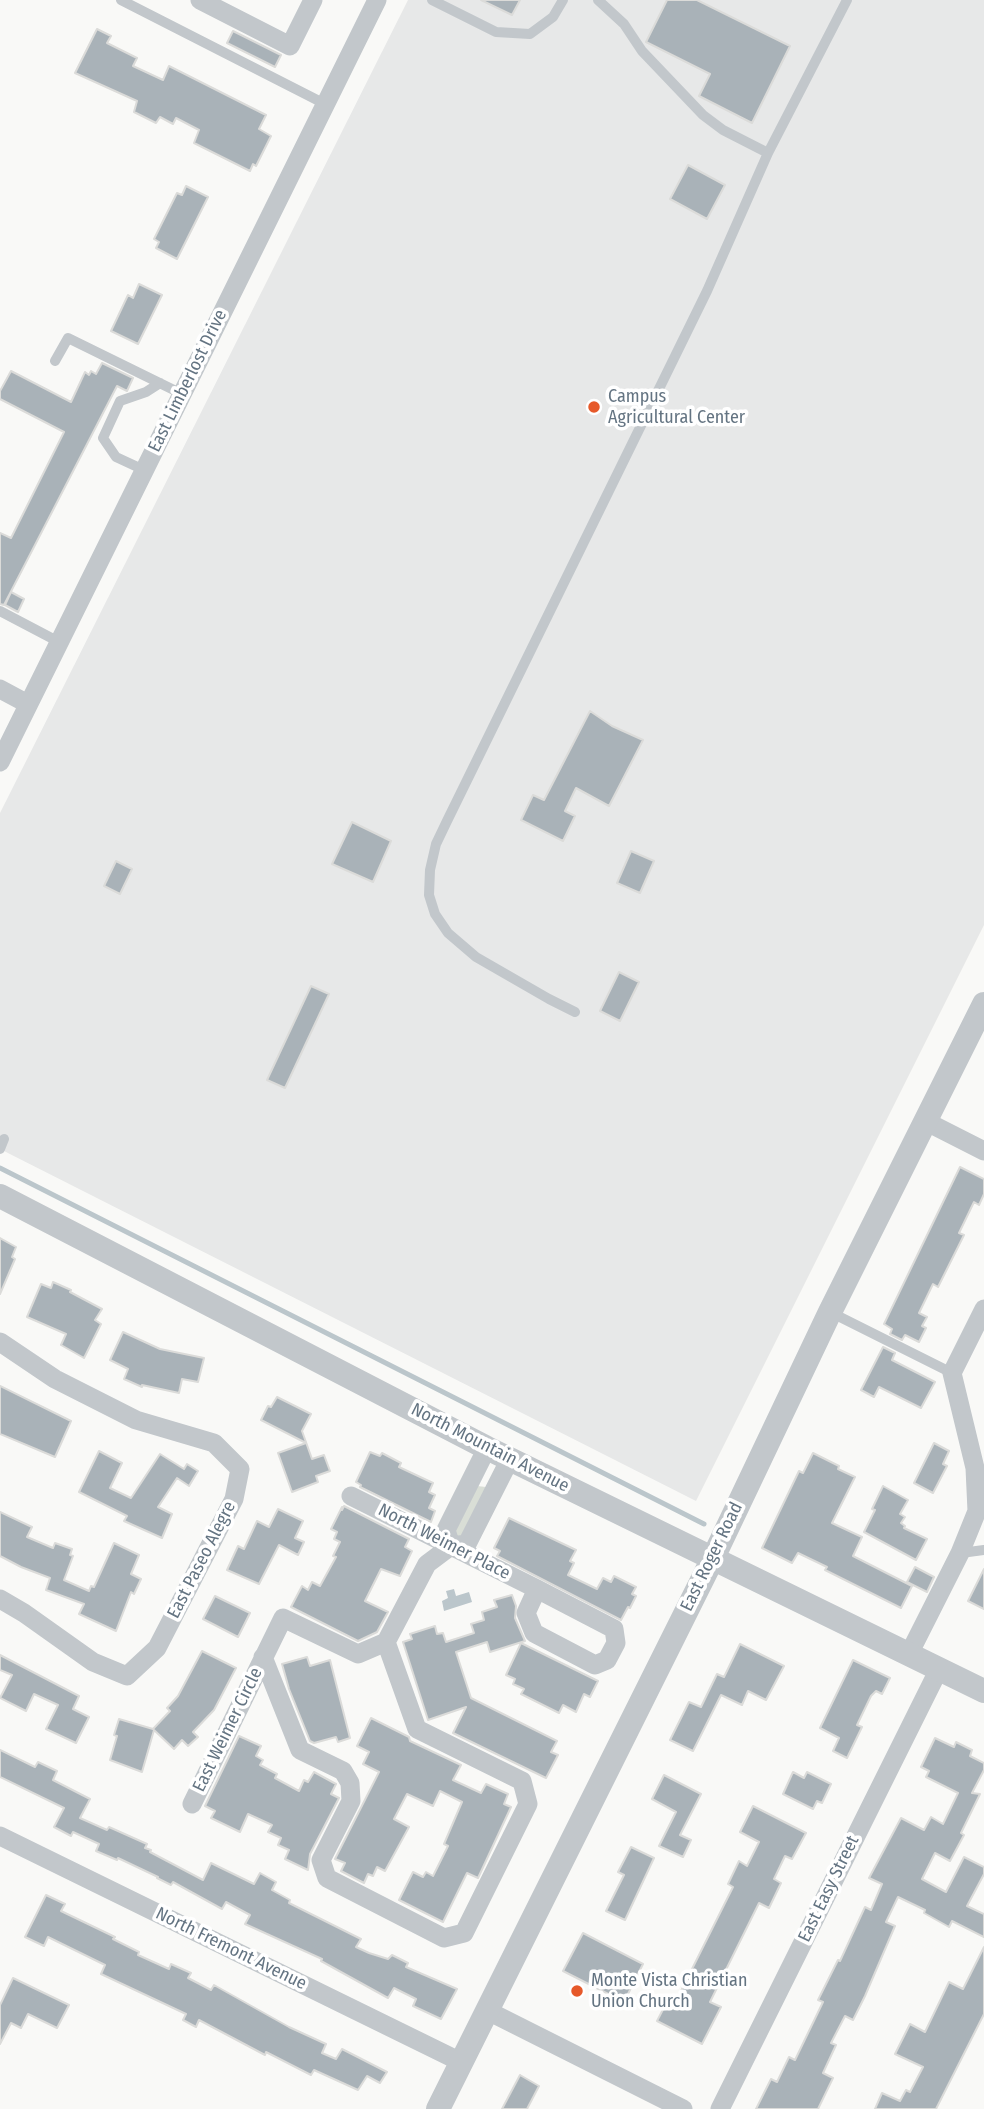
<!DOCTYPE html>
<style>
body{margin:0}
canvas{display:block;background:#f9f9f7}
</style>
<canvas width="984" height="2109"></canvas>
<script>
const ctx = document.querySelector('canvas').getContext('2d');
ctx.lineJoin = 'round';
function fillPath(path, color) { ctx.fillStyle = color; ctx.fill(path, 'evenodd'); }
const shape = rows => new Path2D(rows.map(r => 'M' + r).join(''));
function stroke(path, color, width, dash) { ctx.strokeStyle = color; ctx.lineWidth = width; ctx.lineCap = dash ? 'butt' : 'round'; ctx.setLineDash(dash || []); ctx.stroke(path); }
function write(font, color, halo, rows, align = 'center') {
  ctx.font = font + ' "Fira Sans Condensed",sans-serif'; ctx.lineWidth = 7; ctx.setLineDash([]); ctx.textBaseline = 'middle'; ctx.strokeStyle = halo; ctx.fillStyle = color; for (const [text, x, y, turn = 0] of rows) {
    ctx.save(); ctx.translate(x, y); ctx.rotate((+turn || 0) * Math.PI / 180); ctx.textAlign = isNaN(turn) ? turn : align; if (halo) ctx.strokeText(text, 0, 0); ctx.fillText(text, 0, 0); ctx.restore();
  }
}
fillPath(shape([
 [408,0,984,0,984,925,696,1501,0,1149,0,813]
]), '#e7e8e8');
fillPath(shape([
 [477,1486,486,1487,465,1536,456,1538,454,1532]
]), '#d9ded6');
fillPath(shape([
 [454,1589,456,1596,469,1592,472,1602,444,1611,442,1601,448,1598,446,1591]
]), '#bbc6cb');
stroke(shape([
 [0,1168,704,1524]
]), '#bbc6cb', 5);
const building = shape([
 [481,0,520,0,512,15,481,0],
 [667,0,697,0,790,46,752,123,699,96,710,74,646,42,667,0],
 [97,29,111,36,107,43,137,58,133,66,163,80,169,66,266,115,259,129,271,136,256,166,253,164,250,171,194,143,199,130,176,118,173,124,160,117,156,123,134,112,137,101,75,73,97,29],
 [233,31,281,55,275,67,227,43,233,31],
 [688,165,725,185,707,219,670,199,688,165],
 [186,186,208,197,177,259,156,248,159,242,154,239,177,193,182,195,186,186],
 [139,284,162,295,138,344,111,331,128,295,133,298,139,284],
 [102,363,133,378,127,391,117,386,4,605,0,604,0,533,11,538,64,432,0,399,0,391,11,371,71,402,85,372,89,375,91,371,96,374,102,363],
 [11,592,24,599,18,612,5,605,11,592],
 [590,711,612,726,643,740,609,806,576,788,565,811,575,816,563,841,521,820,533,795,544,800,590,711],
 [352,822,391,841,373,882,332,864,352,822],
 [631,851,654,861,640,893,617,883,631,851],
 [116,861,132,869,120,894,104,886,116,861],
 [619,972,639,982,620,1021,600,1011,619,972],
 [311,986,329,994,285,1088,267,1080,311,986],
 [960,1167,984,1179,984,1194,979,1205,974,1202,959,1233,964,1235,938,1287,933,1284,919,1313,927,1317,922,1326,926,1328,919,1342,905,1335,902,1340,890,1334,892,1329,884,1324,960,1167],
 [0,1238,16,1247,12,1257,15,1259,0,1294,0,1238],
 [53,1282,71,1290,70,1292,102,1309,95,1320,101,1324,84,1358,61,1345,66,1334,27,1317,41,1284,51,1288,53,1282],
 [123,1332,160,1349,204,1358,198,1382,182,1379,179,1393,142,1385,142,1387,124,1379,128,1369,110,1360,123,1332],
 [883,1347,895,1353,892,1360,935,1382,921,1408,879,1387,874,1397,861,1390,883,1347],
 [0,1386,71,1421,55,1457,0,1434,0,1386],
 [277,1397,311,1414,302,1431,312,1459,324,1455,330,1471,316,1476,318,1482,292,1492,278,1453,306,1443,261,1420,268,1406,271,1407,277,1397],
 [934,1443,949,1451,943,1464,947,1466,933,1493,914,1483,934,1443],
 [99,1451,122,1463,110,1488,131,1498,160,1454,184,1469,187,1464,198,1471,189,1486,177,1478,158,1507,172,1514,162,1538,124,1521,127,1516,79,1492,99,1451],
 [370,1452,380,1456,382,1453,401,1463,399,1467,433,1483,429,1492,435,1495,429,1508,435,1511,431,1522,360,1487,361,1485,356,1482,370,1452],
 [813,1453,839,1466,838,1469,855,1477,832,1523,862,1537,853,1556,912,1586,901,1608,825,1570,827,1567,798,1553,792,1563,762,1548,799,1471,803,1473,813,1453],
 [883,1486,908,1500,900,1514,905,1517,901,1523,905,1526,904,1528,927,1539,916,1560,864,1532,875,1510,872,1509,883,1486],
 [344,1506,409,1539,405,1547,412,1551,400,1576,381,1569,365,1601,388,1612,377,1632,358,1641,291,1607,302,1586,308,1590,312,1582,320,1586,336,1557,333,1556,340,1542,334,1539,337,1532,331,1529,342,1507,342,1510,344,1506],
 [278,1509,303,1521,295,1538,304,1542,298,1555,279,1545,259,1584,227,1570,238,1546,244,1549,257,1521,269,1527,278,1509],
 [0,1512,32,1527,27,1537,53,1548,55,1543,72,1549,70,1555,73,1556,64,1580,89,1591,91,1586,94,1587,114,1543,139,1555,131,1574,141,1579,134,1594,131,1592,116,1631,79,1614,84,1604,46,1590,50,1578,21,1567,0,1556,0,1512],
 [509,1518,576,1550,570,1561,574,1563,568,1575,597,1589,603,1578,611,1582,614,1576,636,1587,632,1594,636,1596,630,1608,628,1607,621,1620,497,1556,500,1551,494,1548,509,1518],
 [915,1567,934,1577,927,1592,907,1582,915,1567],
 [984,1569,984,1609,968,1601,984,1569],
 [512,1595,516,1606,515,1618,525,1641,490,1652,487,1642,456,1652,471,1698,557,1741,551,1752,558,1755,546,1778,453,1733,466,1707,428,1720,403,1642,412,1639,410,1634,435,1626,437,1634,443,1633,446,1642,474,1633,471,1624,484,1620,482,1612,497,1607,494,1600,512,1595],
 [215,1596,250,1613,238,1637,203,1619,215,1596],
 [521,1643,598,1681,590,1697,584,1694,576,1712,563,1705,559,1713,521,1694,524,1689,513,1684,515,1679,506,1675,521,1643],
 [740,1644,784,1666,766,1700,748,1691,742,1705,721,1695,693,1751,670,1740,689,1702,701,1707,717,1674,724,1677,740,1644],
 [202,1651,236,1668,214,1710,193,1732,198,1737,188,1746,182,1740,174,1749,154,1730,142,1772,110,1760,117,1736,114,1735,119,1719,153,1729,170,1711,167,1708,178,1696,202,1651],
 [0,1655,79,1696,73,1709,89,1717,76,1743,46,1729,58,1705,34,1694,26,1711,0,1698,12,1675,0,1670,0,1655],
 [307,1657,310,1666,330,1660,350,1738,338,1742,336,1737,314,1743,310,1741,289,1689,282,1664,307,1657],
 [853,1660,890,1678,882,1694,876,1691,871,1696,857,1725,862,1727,847,1758,833,1751,839,1738,820,1728,853,1660],
 [371,1718,409,1737,410,1741,461,1765,453,1780,481,1793,486,1784,508,1794,504,1804,511,1807,478,1878,467,1873,443,1922,399,1900,413,1872,423,1877,426,1872,433,1876,448,1846,444,1844,462,1802,440,1791,433,1806,407,1794,394,1819,409,1827,385,1871,377,1867,373,1876,368,1874,364,1883,341,1871,345,1863,335,1859,379,1772,363,1764,369,1752,357,1746,371,1718],
 [239,1736,261,1746,256,1756,263,1760,260,1765,277,1774,275,1778,299,1791,304,1780,308,1782,314,1772,336,1784,331,1794,339,1798,310,1854,308,1870,285,1859,289,1850,278,1845,281,1838,268,1832,272,1825,248,1814,240,1832,211,1818,215,1811,205,1806,239,1736],
 [935,1738,954,1747,956,1742,972,1750,970,1756,984,1763,984,1770,972,1793,980,1794,961,1833,964,1835,950,1861,935,1853,922,1879,946,1892,964,1857,984,1867,984,1874,967,1906,984,1914,984,1937,952,1921,949,1927,924,1913,925,1910,898,1897,886,1922,895,1926,865,1996,853,2020,845,2016,831,2043,836,2045,823,2073,833,2078,818,2109,756,2109,771,2079,777,2082,789,2057,795,2060,823,2002,818,2000,838,1960,840,1961,865,1907,871,1910,882,1884,869,1878,901,1818,924,1830,931,1817,943,1824,958,1793,926,1777,929,1771,921,1767,935,1738],
 [0,1750,35,1767,38,1762,57,1771,53,1780,90,1799,80,1818,107,1830,109,1827,147,1844,145,1848,151,1850,150,1852,203,1880,211,1863,254,1884,260,1873,276,1882,272,1890,290,1900,289,1903,361,1939,356,1947,369,1953,388,1959,392,1955,408,1963,406,1967,457,1989,441,2019,413,2006,416,1999,394,1988,388,1998,321,1961,322,1959,245,1924,250,1915,226,1902,222,1909,173,1882,171,1885,157,1878,158,1877,118,1858,117,1860,96,1851,99,1844,73,1832,71,1836,54,1827,64,1808,0,1777,0,1750],
 [793,1772,804,1778,807,1772,831,1784,822,1803,817,1801,813,1809,783,1794,793,1772],
 [664,1775,701,1794,680,1835,691,1840,683,1857,659,1846,676,1812,652,1799,664,1775],
 [753,1806,806,1833,792,1859,785,1856,774,1879,781,1883,769,1908,759,1903,710,2002,721,2007,702,2044,657,2021,670,1996,677,1999,733,1887,728,1884,739,1861,747,1866,759,1842,740,1832,753,1806],
 [631,1847,654,1858,625,1920,606,1911,624,1875,618,1872,631,1847],
 [46,1895,65,1904,61,1911,115,1937,113,1939,139,1952,138,1955,169,1969,171,1964,191,1973,188,1978,211,1990,214,1985,289,2027,326,2044,322,2053,336,2059,342,2049,387,2072,380,2083,367,2076,358,2090,314,2070,311,2075,266,2052,265,2055,199,2020,196,2027,183,2020,186,2014,101,1974,105,1965,48,1937,44,1946,25,1937,46,1895],
 [583,1933,643,1964,624,2002,563,1971,583,1933],
 [984,1947,984,2014,936,2109,875,2109,882,2093,900,2101,906,2090,910,2092,923,2067,895,2054,910,2024,925,2032,949,1982,963,1989,984,1947],
 [13,1978,69,2005,57,2028,28,2014,21,2028,11,2023,0,2044,0,2005,13,1978],
 [520,2075,539,2086,527,2109,502,2109,520,2075]
]);
fillPath(building, '#a9b2b8');
stroke(building, '#dbdbd9', 2);
stroke(shape([
 [121,0,325,104],
 [432,0,496,32,530,34,553,17,563,0],
 [598,0,624,24,642,51,703,115,723,130,768,153,847,0],
 [55,361,68,338,182,394],
 [144,470,116,457,103,438,120,401,146,392,160,383],
 [0,611,59,642],
 [575,1012,549,999,476,957,448,933,435,914,429,895,430,870,436,844,447,821,707,291,768,153],
 [0,1149,4,1139],
 [830,1312,952,1373],
 [961,1553,984,1550]
]), '#c2c7cb', 10);
stroke(shape([
 [200,0,290,46,313,0],
 [0,689,28,704],
 [0,762,377,0],
 [925,1121,984,1151],
 [0,1342,55,1379,136,1420,214,1443,240,1469,234,1499,157,1648,127,1676,93,1662,24,1613,0,1599],
 [351,1496,537,1589,614,1629,616,1643,607,1660,595,1665,534,1633,526,1613,537,1589],
 [451,1546,446,1530,487,1448],
 [909,1654,960,1553,977,1511,975,1468,952,1373,984,1309],
 [263,1657,300,1750,343,1771,350,1783,351,1801,321,1860,327,1878,444,1938,464,1933,528,1804,522,1781,417,1729,386,1642],
 [192,1804,283,1618,358,1654,386,1642,427,1564,451,1546,467,1544,510,1459],
 [0,1836,461,2062],
 [486,2010,683,2109],
 [720,2109,939,1669]
]), '#c2c7cb', 19);
stroke(shape([
 [0,1196,487,1448,984,1691],
 [438,2109,713,1558,830,1312,984,1004]
]), '#c2c7cb', 24);
for (const [x, y, r, color] of [
 [594,407,7,"#e6592a"],
 [577,1991,7,"#e6592a"]
]) { const dot = new Path2D(); dot.arc(x, y, r, 0, 2 * Math.PI); ctx.fillStyle = color; ctx.fill(dot); stroke(dot, '#fff', 2.5); }
write('18px', '#647482', '#fff', [
 ["East Limberlost Drive",188,381,-64],
 ["North Mountain Avenue",490,1448,27],
 ["North Weimer Place",444,1542,27],
 ["East Roger Road",712,1557,-64],
 ["East Paseo Alegre",202,1560,-63],
 ["East Weimer Circle",228,1730,-64],
 ["East Easy Street",829,1889,-64],
 ["North Fremont Avenue",231,1949,26]
]);
write('18px', '#647482', '#fff', [
 ["Campus",608,397],
 ["Agricultural Center",608,418],
 ["Monte Vista Christian",591,1981],
 ["Union Church",591,2002]
], 'left');
</script>
